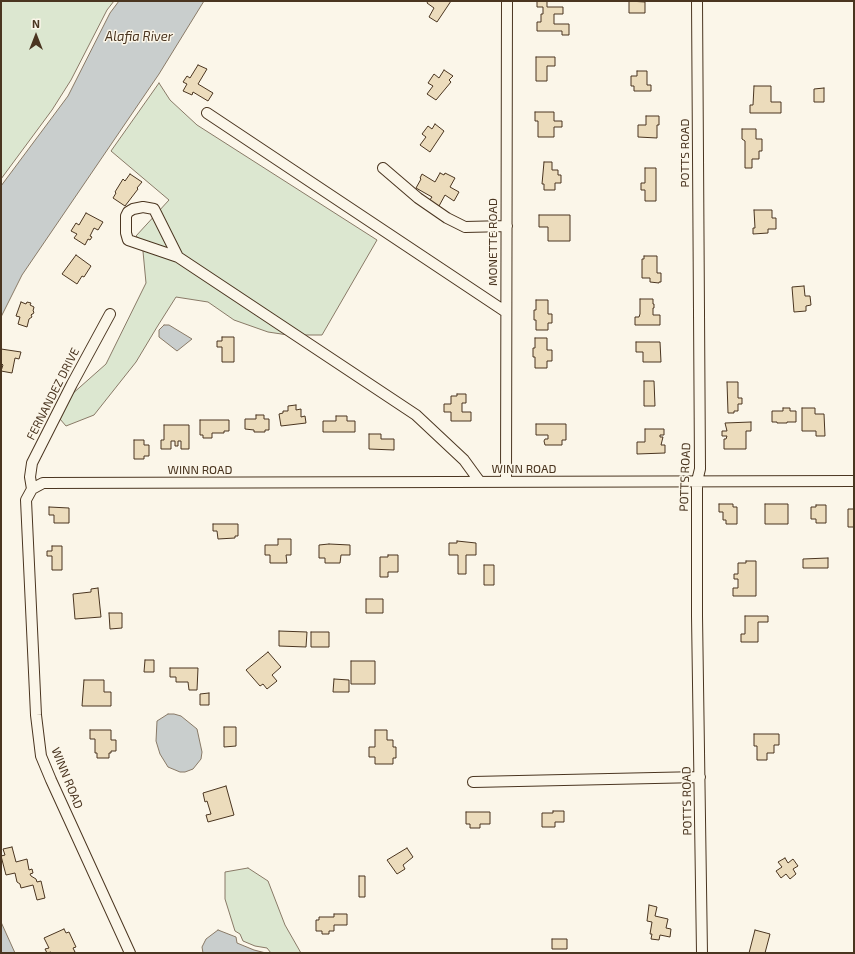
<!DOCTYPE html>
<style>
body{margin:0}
#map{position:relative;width:855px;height:954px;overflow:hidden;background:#fbf6e9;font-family:"Exo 2",sans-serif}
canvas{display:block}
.frame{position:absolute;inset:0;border:2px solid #4a3520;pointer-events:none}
.north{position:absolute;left:16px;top:16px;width:40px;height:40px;-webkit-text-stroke:3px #fbf6e9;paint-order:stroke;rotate:0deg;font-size:11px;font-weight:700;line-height:16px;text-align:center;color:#4a3520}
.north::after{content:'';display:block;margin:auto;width:14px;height:18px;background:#4a3520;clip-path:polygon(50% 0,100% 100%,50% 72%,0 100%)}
</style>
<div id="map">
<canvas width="855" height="954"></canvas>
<div class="frame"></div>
<div class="north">N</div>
</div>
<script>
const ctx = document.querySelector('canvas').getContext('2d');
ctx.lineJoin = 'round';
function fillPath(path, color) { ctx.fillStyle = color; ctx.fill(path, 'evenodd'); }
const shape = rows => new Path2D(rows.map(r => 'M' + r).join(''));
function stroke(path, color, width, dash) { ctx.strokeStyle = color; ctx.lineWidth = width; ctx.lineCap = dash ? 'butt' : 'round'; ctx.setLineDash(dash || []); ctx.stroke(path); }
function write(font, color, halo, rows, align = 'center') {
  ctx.font = font + ' "Exo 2",sans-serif'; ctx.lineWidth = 3; ctx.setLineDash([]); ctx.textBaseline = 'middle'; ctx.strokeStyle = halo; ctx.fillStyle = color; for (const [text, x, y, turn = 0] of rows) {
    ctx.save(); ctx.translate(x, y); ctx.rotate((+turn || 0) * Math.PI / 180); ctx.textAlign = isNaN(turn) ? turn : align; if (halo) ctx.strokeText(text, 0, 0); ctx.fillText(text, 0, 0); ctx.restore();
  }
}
const green = shape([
 [1,1,114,1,107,10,71,80,52,110,1,179,1,1],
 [159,83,170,100,197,125,377,240,322,335,288,335,268,332,234,320,208,302,176,297,157,327,136,362,94,415,66,426,60,419,71,395,106,364,146,283,142,241,136,236,169,200,111,151,159,83],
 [248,868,268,881,285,925,301,953,271,953,267,948,255,946,243,941,240,934,235,931,225,899,225,872,248,868]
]);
fillPath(green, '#dce7d0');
stroke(green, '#887966', 1);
const water = shape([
 [119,1,204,1,159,74,22,275,1,317,1,186,68,96,110,13,119,1],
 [164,325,169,325,192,339,177,351,159,337,159,330,164,325],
 [168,714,174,714,181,716,197,729,202,752,201,759,193,769,185,772,180,772,168,767,160,754,156,741,157,721,168,714],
 [1,922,15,953,1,953,1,922],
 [218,930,236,937,237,943,254,950,266,953,203,953,202,947,206,939,218,930]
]);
fillPath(water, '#c9cecd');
stroke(water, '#887966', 1);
const building = shape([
 [428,1,451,1,437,22,429,17,434,8,427,3,428,1],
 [537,1,547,1,547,7,563,7,563,14,554,14,554,24,569,24,569,35,562,35,562,31,537,31,537,22,541,22,541,14,543,14,543,7,537,7,537,1],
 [629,1,645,2,645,13,629,13,629,1],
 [536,57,555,57,555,66,547,66,547,81,536,81,536,57],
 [198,65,207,69,198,84,213,93,208,101,193,92,192,95,183,91,187,84,183,82,187,76,190,78,198,65],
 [444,70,453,76,449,80,451,82,436,100,427,94,433,86,428,83,434,74,439,78,444,70],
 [637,71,647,71,647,85,651,85,651,91,634,91,634,86,631,86,631,76,637,76,637,71],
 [754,86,771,86,771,102,781,102,781,113,750,113,750,105,753,105,754,86],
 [824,88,824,102,814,102,814,89,824,88],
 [535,112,554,112,554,121,562,121,562,127,554,127,554,137,538,137,538,121,535,121,535,112],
 [646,116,659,116,659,125,657,125,657,138,638,137,638,125,646,125,646,116],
 [435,124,444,131,430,152,420,145,426,137,422,134,428,126,432,129,435,124],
 [742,129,756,129,756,139,762,139,762,151,759,151,759,159,752,159,752,168,745,168,745,141,742,139,742,129],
 [544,162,552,162,552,170,558,170,558,175,561,175,561,183,555,183,555,190,544,190,544,184,542,184,544,162],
 [645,168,656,168,656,201,645,201,645,190,641,190,641,183,645,183,645,168],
 [440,173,444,175,445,173,455,178,450,187,459,192,454,201,445,195,439,206,429,201,432,197,416,188,421,179,420,178,422,174,435,182,440,173],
 [130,174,142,182,137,188,138,189,125,206,113,198,116,193,115,192,123,179,125,181,130,174],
 [754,210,772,210,772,218,776,218,776,229,768,229,768,233,753,234,753,228,755,228,754,210],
 [86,213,103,222,98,230,94,228,90,236,92,237,90,240,88,239,85,245,74,238,77,234,71,231,76,223,79,225,86,213],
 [539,215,570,215,570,241,548,241,548,227,539,227,539,215],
 [76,255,91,266,84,277,82,276,77,284,62,274,76,255],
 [644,256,657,256,657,273,661,273,661,282,659,282,659,283,650,282,650,278,642,278,642,259,644,259,644,256],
 [804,286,805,296,810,296,811,305,806,306,806,311,794,312,792,287,804,286],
 [640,299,653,299,653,304,654,304,654,308,653,308,653,315,660,315,660,325,635,325,635,317,639,317,640,314,640,299],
 [536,300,548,300,548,314,552,314,552,323,548,323,548,330,536,330,536,320,534,320,534,310,536,310,536,300],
 [21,302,26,304,27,302,31,303,30,305,34,307,33,311,34,312,33,314,32,314,31,315,32,317,29,319,27,327,18,324,20,317,16,316,21,302],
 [222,337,234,337,234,362,222,362,222,347,217,347,217,341,222,341,222,337],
 [535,338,547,338,547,350,552,350,552,361,547,361,547,368,535,368,535,357,533,357,533,348,535,348,535,338],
 [636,342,660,342,661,362,643,362,643,352,636,352,636,342],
 [1,349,21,352,19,359,15,358,12,373,1,371,3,365,1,363,1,349],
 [644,381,654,381,655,406,644,406,644,381],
 [727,382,738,382,738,398,742,398,742,404,738,404,738,411,734,411,734,413,728,413,727,382],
 [457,394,466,394,466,403,462,403,462,412,471,412,471,421,451,421,451,412,444,412,444,404,451,404,451,396,457,396,457,394],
 [296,405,296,410,301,409,301,417,305,416,306,423,281,426,279,414,283,413,283,411,288,411,288,406,296,405],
 [783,408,790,408,790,411,796,411,796,422,787,422,787,423,777,423,777,422,772,422,772,411,783,411,783,408],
 [802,408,815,408,815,414,824,414,825,436,816,436,816,431,802,431,802,408],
 [256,415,264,415,264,419,269,419,269,430,265,430,265,432,254,432,254,430,245,429,245,419,256,419,256,415],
 [336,416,347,416,347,421,355,421,355,432,323,432,323,421,336,421,336,416],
 [200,420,229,420,229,431,224,431,224,433,212,433,212,438,203,438,203,435,200,435,200,420],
 [751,422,751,431,746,431,746,449,724,449,724,439,726,439,727,436,722,436,722,431,727,431,725,423,751,422],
 [536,424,566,424,566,440,562,440,562,445,545,445,544,441,545,439,548,439,548,435,536,435,536,424],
 [164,425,189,425,189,449,181,449,181,441,178,441,178,446,175,446,175,441,171,441,171,449,161,449,161,440,164,440,164,425],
 [645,429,664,429,664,435,660,435,660,437,663,437,661,445,665,445,665,453,637,454,637,442,645,442,645,429],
 [369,434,381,434,381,439,394,439,394,450,369,449,369,434],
 [134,440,144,440,144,445,149,445,149,456,144,456,144,459,134,459,134,440],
 [719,504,733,504,733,507,737,507,737,524,726,524,726,520,723,520,723,512,719,512,719,504],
 [765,504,788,504,788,524,765,524,765,504],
 [816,505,826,505,826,523,816,523,816,519,811,519,811,507,816,507,816,505],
 [854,506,854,527,848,527,848,509,854,509,854,506],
 [49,507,69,508,69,523,54,523,54,515,49,515,49,507],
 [213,524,238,524,238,536,235,536,235,538,218,539,217,531,213,531,213,524],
 [278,539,291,539,291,555,286,555,287,563,270,563,270,555,265,555,265,545,278,545,278,539],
 [457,541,476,543,476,555,466,555,466,574,458,574,458,555,449,555,449,543,457,543,457,541],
 [329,544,350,545,350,555,341,555,340,563,325,563,325,558,319,558,319,545,329,544],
 [52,546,62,546,62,570,52,570,52,556,47,556,47,551,52,551,52,546],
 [388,555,398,555,398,572,388,572,388,577,380,577,380,557,388,557,388,555],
 [828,558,828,568,803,568,803,559,828,558],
 [746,561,756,561,756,596,733,596,733,588,738,588,738,579,734,579,734,574,738,574,738,563,746,563,746,561],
 [484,565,494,565,494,585,484,585,484,565],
 [98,588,101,617,75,619,73,594,91,592,91,589,98,588],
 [366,599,383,599,383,613,366,613,366,599],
 [109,613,122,613,122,628,110,629,109,613],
 [745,616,768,616,768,622,758,622,758,642,741,642,741,634,745,634,745,616],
 [279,631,307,632,306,647,279,646,279,631],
 [311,632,329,632,329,647,311,647,311,632],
 [268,652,281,667,272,675,277,681,267,689,263,684,260,686,246,670,268,652],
 [145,660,154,660,154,672,144,672,145,660],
 [351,661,375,661,375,684,351,684,351,661],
 [170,668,198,668,197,690,189,690,188,682,176,682,176,677,170,677,170,668],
 [334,679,349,680,349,692,333,692,334,679],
 [84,680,104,680,104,692,111,692,111,706,82,706,84,680],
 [209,693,209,705,200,705,200,694,209,693],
 [224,727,236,727,236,746,224,747,224,727],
 [90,730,111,730,111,740,116,740,116,751,111,751,111,753,109,753,109,758,97,758,97,753,95,753,95,739,90,739,90,730],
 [375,730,387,730,387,740,393,740,393,747,396,747,396,758,393,758,393,764,375,764,375,757,369,757,369,747,375,747,375,730],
 [754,734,779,734,779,745,774,745,774,753,767,753,767,760,757,760,757,746,754,746,754,734],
 [226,786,234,815,208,822,206,815,211,814,207,801,205,802,203,793,226,786],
 [553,811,564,811,564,822,555,822,555,827,542,827,542,813,553,813,553,811],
 [466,812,490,812,490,824,480,824,480,828,470,828,470,824,466,824,466,812],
 [12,847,16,862,27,859,29,870,32,869,33,873,30,874,31,876,36,879,37,882,41,881,45,898,37,900,33,885,21,888,20,884,17,882,15,873,6,875,1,856,5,855,3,849,12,847],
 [407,848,413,857,403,865,405,869,397,874,387,860,407,848],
 [785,858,788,863,793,859,798,866,793,869,796,874,790,879,786,874,781,878,776,871,782,867,778,862,785,858],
 [359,876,365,876,365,897,359,897,359,876],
 [649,905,657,907,655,916,668,919,666,928,671,929,670,937,660,935,659,940,651,939,652,934,650,934,652,922,647,921,649,905],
 [334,914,347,914,347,925,334,925,334,931,329,931,329,934,322,934,322,931,316,931,316,920,319,920,319,917,334,917,334,914],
 [64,929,66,933,69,932,76,947,73,948,75,952,72,953,51,953,51,952,47,953,45,949,49,948,44,938,64,929],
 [755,930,770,934,765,953,749,953,755,930],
 [552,939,567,939,567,949,552,949,552,939]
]);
fillPath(building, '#ecdcbc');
stroke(building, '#4a3520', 1);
const minor = shape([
 [697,1,700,469,697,481,697,616,702,953],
 [207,113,506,312],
 [383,168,418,198,447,218,465,227,507,226],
 [178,257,128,240,126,233,126,216,128,212,133,209,143,207,154,209,178,257,416,415,464,460,480,482],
 [506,482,507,1],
 [32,489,30,477,32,463,72,384,110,314],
 [473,782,700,777],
 [130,953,51,780,41,756,36,715,26,500,32,489,43,483,854,481]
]);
stroke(minor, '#4a3520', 12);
stroke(minor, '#fbf6e9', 10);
write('12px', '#4a3520', '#fbf6e9', [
 ["POTTS ROAD",685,153,-90],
 ["MONETTE ROAD",493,242,-90],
 ["FERNANDEZ DRIVE",53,394,-63],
 ["WINN ROAD",524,469],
 ["WINN ROAD",200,470],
 ["POTTS ROAD",685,477,-88],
 ["WINN ROAD",67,778,68],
 ["POTTS ROAD",687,801,-91]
]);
write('italic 13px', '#4a3520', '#fbf6e9', [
 ["Alafia River",139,37]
]);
</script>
